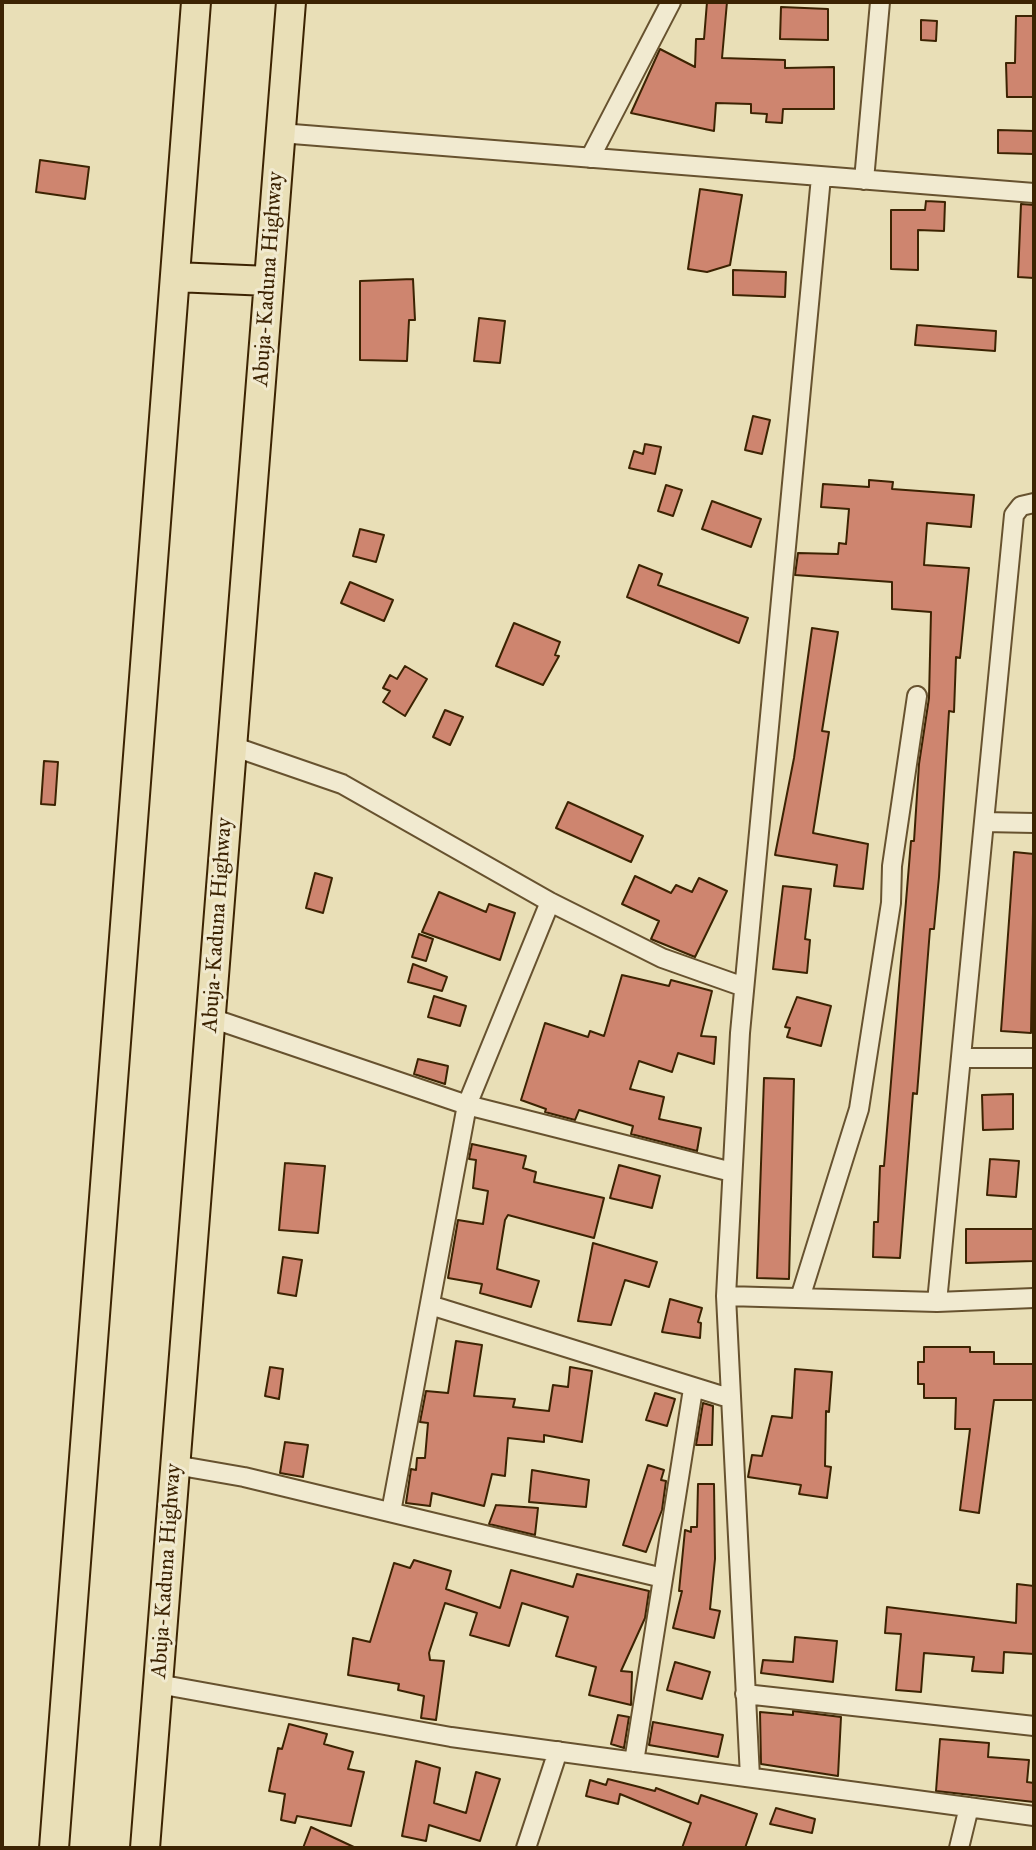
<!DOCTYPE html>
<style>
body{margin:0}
#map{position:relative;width:1036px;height:1850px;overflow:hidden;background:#e9dfb7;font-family:"IM FELL Great Primer",serif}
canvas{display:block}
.frame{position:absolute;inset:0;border:4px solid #3c2302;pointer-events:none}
</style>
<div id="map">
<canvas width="1036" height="1850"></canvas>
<div class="frame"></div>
</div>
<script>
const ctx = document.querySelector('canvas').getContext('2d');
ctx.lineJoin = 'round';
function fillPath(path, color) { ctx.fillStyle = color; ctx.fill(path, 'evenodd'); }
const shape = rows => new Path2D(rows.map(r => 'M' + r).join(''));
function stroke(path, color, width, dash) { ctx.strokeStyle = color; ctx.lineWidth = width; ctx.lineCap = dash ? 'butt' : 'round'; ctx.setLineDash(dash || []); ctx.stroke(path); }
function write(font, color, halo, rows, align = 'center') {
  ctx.font = font + ' "IM FELL Great Primer",serif'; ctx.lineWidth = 6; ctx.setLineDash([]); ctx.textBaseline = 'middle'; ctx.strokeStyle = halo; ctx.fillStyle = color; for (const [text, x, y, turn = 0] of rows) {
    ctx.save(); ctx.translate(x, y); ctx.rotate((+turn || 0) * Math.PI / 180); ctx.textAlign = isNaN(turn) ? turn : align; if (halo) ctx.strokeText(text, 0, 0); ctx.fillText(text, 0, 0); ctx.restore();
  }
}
const building = shape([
 [707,2,727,2,722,58,785,60,785,68,834,67,834,109,783,109,782,123,766,122,767,114,751,113,751,104,716,103,714,131,631,113,660,49,695,67,696,39,704,39,707,2],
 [781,7,828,9,828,40,780,39,781,7],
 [1016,16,1034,16,1034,97,1007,97,1006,63,1015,63,1016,16],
 [921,20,937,21,936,41,921,40,921,20],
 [998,130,1034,131,1034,154,998,153,998,130],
 [40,160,89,167,85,199,36,192,40,160],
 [700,189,742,195,730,265,707,272,688,269,700,189],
 [926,201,945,202,944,231,918,230,918,270,891,269,891,210,925,210,926,201],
 [1021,204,1034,205,1034,278,1018,277,1021,204],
 [733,270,786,272,785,297,733,295,733,270],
 [413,279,415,320,409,320,407,361,360,360,360,281,413,279],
 [479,318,505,321,500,363,474,361,479,318],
 [917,325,996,331,995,351,915,345,917,325],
 [753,416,770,420,762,454,745,450,753,416],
 [645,444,661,447,655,474,629,468,634,451,643,454,645,444],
 [869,480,893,482,892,489,974,495,971,527,927,523,924,565,969,568,960,658,956,657,954,712,949,711,939,877,934,929,930,929,917,1094,913,1093,900,1258,873,1257,874,1222,878,1222,880,1166,884,1166,911,841,914,841,919,764,929,698,931,612,892,609,892,582,795,575,798,553,838,554,839,543,846,544,849,509,821,507,823,484,869,487,869,480],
 [666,485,682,490,673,516,658,511,666,485],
 [712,501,761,519,751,547,702,529,712,501],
 [360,529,384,535,376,562,353,556,360,529],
 [639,565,662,574,658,585,748,618,739,643,627,597,639,565],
 [350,582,393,600,384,621,341,603,350,582],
 [514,623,560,642,555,655,559,656,543,685,496,666,514,623],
 [812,628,838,632,822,731,829,732,813,833,868,844,863,889,834,886,837,865,775,855,794,758,812,628],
 [405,666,427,679,405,716,383,702,390,691,383,688,390,675,397,679,405,666],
 [445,710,463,717,450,745,433,737,445,710],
 [44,761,58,762,55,805,41,804,44,761],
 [568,802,643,836,631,862,556,828,568,802],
 [1014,852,1034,854,1031,1033,1001,1031,1014,852],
 [315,873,332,878,323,913,306,908,315,873],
 [635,876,671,893,676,885,692,892,699,878,727,891,695,957,651,939,659,921,622,904,635,876],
 [783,886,811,889,805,939,810,940,807,973,773,969,783,886],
 [439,892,486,912,489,904,515,913,500,960,422,932,439,892],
 [419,934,433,939,426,961,412,957,419,934],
 [413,964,447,977,442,991,408,982,413,964],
 [622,975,669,986,671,980,712,991,701,1036,716,1037,714,1064,678,1053,672,1072,639,1061,630,1089,664,1097,659,1119,701,1128,697,1151,631,1134,633,1126,579,1110,575,1120,545,1112,546,1109,521,1100,545,1023,588,1037,590,1031,604,1036,622,975],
 [434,996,466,1006,460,1026,428,1017,434,996],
 [797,997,831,1006,821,1046,787,1037,790,1028,785,1027,797,997],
 [418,1059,448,1066,445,1084,414,1074,418,1059],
 [764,1078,794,1079,789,1279,757,1278,764,1078],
 [1013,1094,1013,1129,983,1130,982,1095,1013,1094],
 [472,1144,526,1156,523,1168,536,1172,534,1182,604,1198,594,1238,508,1215,505,1220,497,1269,539,1281,531,1307,480,1293,482,1284,448,1278,458,1220,483,1224,488,1191,473,1188,476,1160,469,1159,472,1144],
 [990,1159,1019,1161,1016,1197,987,1195,990,1159],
 [285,1163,325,1166,318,1233,279,1230,285,1163],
 [619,1165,660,1176,652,1208,610,1198,619,1165],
 [966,1229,1034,1229,1034,1261,966,1263,966,1229],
 [593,1243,657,1262,649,1287,625,1280,611,1325,578,1321,593,1243],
 [283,1257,302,1260,296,1296,278,1293,283,1257],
 [670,1299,702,1308,698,1322,701,1323,700,1338,662,1332,670,1299],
 [456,1341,482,1345,474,1396,515,1399,513,1407,549,1411,553,1385,568,1387,570,1367,592,1371,582,1442,544,1435,544,1442,508,1438,505,1476,492,1474,484,1506,432,1493,430,1506,406,1503,411,1469,416,1470,417,1458,425,1458,428,1423,420,1422,426,1391,448,1393,456,1341],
 [924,1347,970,1347,970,1352,994,1352,994,1364,1034,1364,1034,1400,994,1400,979,1513,960,1510,970,1429,955,1429,956,1398,924,1398,924,1384,918,1384,918,1362,924,1362,924,1347],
 [270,1367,283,1369,279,1399,265,1396,270,1367],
 [795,1369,832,1372,829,1412,826,1411,825,1466,831,1467,827,1498,799,1494,801,1485,748,1477,752,1455,762,1456,772,1416,792,1418,795,1369],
 [655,1393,675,1399,667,1426,646,1420,655,1393],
 [703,1403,713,1406,712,1445,696,1445,703,1403],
 [285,1442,308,1445,303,1477,280,1473,285,1442],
 [648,1465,664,1470,661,1480,666,1481,662,1510,646,1552,623,1545,648,1465],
 [532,1470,589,1480,586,1507,529,1502,532,1470],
 [698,1484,714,1484,715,1559,710,1609,720,1611,714,1638,673,1628,682,1591,679,1591,685,1530,691,1532,691,1527,697,1527,698,1484],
 [496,1505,538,1508,535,1535,489,1524,496,1505],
 [414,1560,451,1571,446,1589,500,1608,511,1570,573,1587,577,1574,649,1591,645,1618,621,1671,632,1672,631,1705,589,1695,596,1667,556,1656,568,1617,522,1603,509,1646,470,1635,477,1613,445,1603,429,1653,430,1660,444,1661,436,1720,421,1718,424,1696,398,1690,399,1684,348,1675,353,1638,370,1642,394,1563,410,1568,414,1560],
 [1017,1584,1034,1586,1034,1654,1004,1652,1003,1673,972,1671,974,1657,924,1653,921,1692,896,1690,901,1634,885,1633,887,1607,1016,1623,1017,1584],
 [795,1637,837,1641,833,1682,761,1673,763,1660,793,1662,795,1637],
 [675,1662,710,1672,702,1699,667,1690,675,1662],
 [793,1711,841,1717,838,1776,761,1764,760,1712,793,1715,793,1711],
 [618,1715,629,1717,624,1748,611,1744,618,1715],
 [653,1722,723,1735,718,1757,649,1745,653,1722],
 [289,1724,327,1734,324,1744,353,1752,348,1769,364,1772,351,1826,297,1816,295,1823,281,1820,285,1794,269,1791,278,1748,282,1749,289,1724],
 [940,1739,989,1743,988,1757,1029,1760,1027,1782,1034,1783,1034,1802,936,1791,940,1739],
 [416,1761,440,1768,434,1803,466,1813,476,1772,500,1779,480,1841,429,1825,426,1841,402,1836,416,1761],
 [608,1779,655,1791,656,1788,698,1804,701,1795,757,1814,745,1848,682,1848,691,1823,620,1794,618,1804,586,1796,590,1780,606,1785,608,1779],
 [776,1808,815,1819,812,1833,770,1824,776,1808],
 [311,1827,356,1848,303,1848,311,1827]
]);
fillPath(building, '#ce856f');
stroke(building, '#3c2302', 2);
const minor = shape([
 [280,133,1034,193],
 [590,158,671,2],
 [864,180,880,2],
 [232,746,342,784,550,902,662,958,744,987],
 [984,822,1034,823],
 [211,1018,467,1105,732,1172],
 [961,1058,1034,1058],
 [726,1296,937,1302,1034,1298],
 [800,1298,859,1109,891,903,892,866,917,696],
 [937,1302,1014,515,1021,506,1034,503],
 [430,1305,729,1398],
 [175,1465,244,1477,663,1578],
 [391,1512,467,1105,550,902],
 [158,1684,451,1737,1034,1816],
 [745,1694,1034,1726],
 [634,1762,693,1389],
 [750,1777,726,1296,740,1033,821,177],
 [526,1848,558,1751],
 [959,1848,969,1807]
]);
const highway = shape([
 [175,277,269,281],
 [54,1848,196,2],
 [145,1848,291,2]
]);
stroke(minor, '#67522f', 22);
stroke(highway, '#3c2302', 32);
stroke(minor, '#f1ead0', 18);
stroke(highway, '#e9dfb7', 28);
write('22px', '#3c2302', '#f1ead0', [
 ["Abuja-Kaduna Highway",269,279,-86],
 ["Abuja-Kaduna Highway",218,925,-86],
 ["Abuja-Kaduna Highway",167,1571,-86]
]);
</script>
